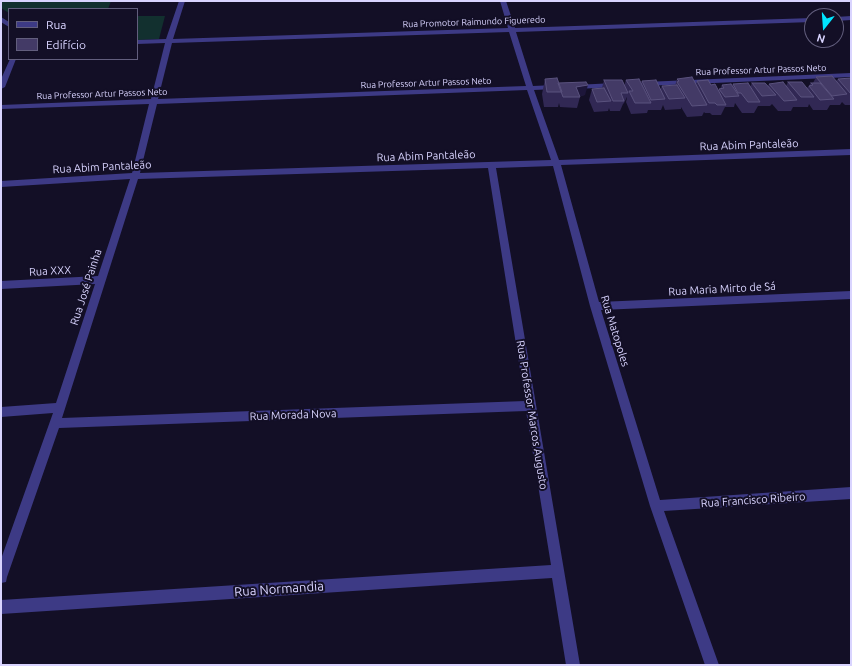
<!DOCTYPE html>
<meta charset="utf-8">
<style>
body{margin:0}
#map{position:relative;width:852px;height:666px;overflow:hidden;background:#130f26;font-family:Ubuntu,sans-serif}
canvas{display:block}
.frame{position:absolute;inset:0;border:2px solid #d9d4ff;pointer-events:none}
.legend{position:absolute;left:8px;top:8px;width:130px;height:52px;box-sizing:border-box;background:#130f26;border:1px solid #625e7d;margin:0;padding:5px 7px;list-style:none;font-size:12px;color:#d9d4ff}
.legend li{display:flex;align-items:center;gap:8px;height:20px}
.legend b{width:20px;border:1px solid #625e7d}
.north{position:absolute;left:804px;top:8px;width:40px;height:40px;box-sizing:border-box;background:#130f26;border:1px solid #625e7d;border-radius:50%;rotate:197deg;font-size:11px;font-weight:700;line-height:16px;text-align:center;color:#d9d4ff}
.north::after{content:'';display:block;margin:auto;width:14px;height:18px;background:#00e5ff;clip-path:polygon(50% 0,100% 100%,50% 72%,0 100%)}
</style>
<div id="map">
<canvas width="852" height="666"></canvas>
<div class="frame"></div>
<ul class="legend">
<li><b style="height:5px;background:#3d3a85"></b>Rua</li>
<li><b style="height:11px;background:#433a66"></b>Edifício</li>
</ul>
<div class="north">N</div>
</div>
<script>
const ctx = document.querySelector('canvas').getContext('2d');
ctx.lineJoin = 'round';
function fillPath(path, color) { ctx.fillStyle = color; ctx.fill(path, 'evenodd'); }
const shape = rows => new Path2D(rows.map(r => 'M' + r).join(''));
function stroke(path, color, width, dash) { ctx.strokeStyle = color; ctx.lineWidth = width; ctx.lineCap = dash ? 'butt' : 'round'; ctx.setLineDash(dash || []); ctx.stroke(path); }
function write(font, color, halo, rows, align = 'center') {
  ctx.font = font + ' Ubuntu,sans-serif'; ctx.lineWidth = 4; ctx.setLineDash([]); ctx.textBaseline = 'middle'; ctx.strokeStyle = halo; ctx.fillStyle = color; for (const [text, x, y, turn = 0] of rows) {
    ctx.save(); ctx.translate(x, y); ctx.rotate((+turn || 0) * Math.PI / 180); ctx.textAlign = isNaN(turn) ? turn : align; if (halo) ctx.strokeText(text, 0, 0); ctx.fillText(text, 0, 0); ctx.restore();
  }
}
fillPath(shape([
 [1,1,111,1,108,9,9,9,9,13,1,8],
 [137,16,165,16,159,39,137,40]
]), '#12302f');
fillPath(shape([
 [179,1,185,1,173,39,508,28,500,1,506,1,515,28,812,18,812,22,516,32,533,86,555,85,559,87,555,89,534,90,559,160,851,149,851,155,561,165,599,302,851,291,851,299,601,310,660,500,851,487,851,499,664,511,719,665,705,665,650,506,590,306,553,166,496,168,580,665,566,665,552,578,1,614,1,600,551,565,526,411,59,428,7,577,6,582,1,583,1,559,53,413,1,417,1,407,56,403,95,284,1,289,1,281,98,276,130,179,1,187,1,181,132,173,149,104,1,109,1,105,151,99,165,43,137,44,137,40,166,39,179,1],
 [509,32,526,86,158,99,172,43,509,32],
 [527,90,551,160,140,173,157,104,527,90],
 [488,168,525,401,62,418,138,179,488,168],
 [851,16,851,20,836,21,836,17,851,16],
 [1,17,9,22,9,27,1,22,1,17],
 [10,59,16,59,5,87,1,89,1,79,10,59],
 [851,73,851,77,645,86,641,84,645,82,851,73],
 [615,83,618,83,618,87,575,89,571,87,575,85,615,83]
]), '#3d3a85');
fillPath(shape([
 [816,77,836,81,838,79,851,78,851,105,845,105,842,102,840,105,830,105,827,110,813,110,809,104,808,107,793,107,791,111,778,111,772,104,770,106,758,106,754,113,742,113,735,103,734,107,725,107,721,115,712,115,710,113,705,113,704,112,702,116,687,117,681,107,681,109,665,110,663,105,661,110,648,110,647,113,631,114,626,102,627,98,627,97,624,103,623,104,620,111,610,111,609,108,608,111,594,112,589,100,592,89,602,88,604,80,624,86,626,80,641,83,642,81,660,90,662,86,675,86,677,79,696,84,697,81,711,85,718,91,719,89,720,89,722,85,732,86,733,84,750,87,752,83,768,86,769,84,786,86,788,82,807,88,811,83,813,83],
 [545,79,558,83,585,95,579,96,580,97,577,108,560,107,559,103,558,107,544,107,542,94]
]), '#312854');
fillPath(shape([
 [588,85,585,95,574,97,576,87]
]), '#1d163a');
const building = shape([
 [832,76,847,94,832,96,816,77,832,76],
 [692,77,707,105,692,106,677,82,679,81,677,79,692,77],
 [557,78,562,92,547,92,545,79,557,78],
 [851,78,851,94,838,79,851,78],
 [639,79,651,103,635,103,629,91,633,91,626,80,639,79],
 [604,80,622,80,628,93,621,93,624,101,613,101,604,80],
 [656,80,665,99,651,100,642,81,656,80],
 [708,80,711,85,715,84,726,105,717,105,715,103,709,103,697,81,708,80],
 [586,82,588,85,576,87,580,97,563,97,558,83,586,82],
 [783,82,797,100,784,101,769,84,783,82],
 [788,82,802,82,814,97,801,97,788,82],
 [748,83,760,102,748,102,741,93,738,93,733,84,748,83],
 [752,83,765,83,776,95,762,96,752,83],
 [811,83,820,83,834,99,820,100,809,86,813,85,811,83],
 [731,84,739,96,725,97,719,89,724,88,722,85,731,84],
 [677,85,685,98,669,99,662,86,677,85],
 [604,88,611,101,597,102,592,89,604,88]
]);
fillPath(building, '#433a66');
stroke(building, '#5a527e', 1);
write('9px', '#d9d4ff', '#130f26', [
 ["Rua Promotor Raimundo Figueredo",474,22,-2],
 ["Rua Professor Artur Passos Neto",761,70,-2],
 ["Rua Professor Artur Passos Neto",426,83,-2],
 ["Rua Professor Artur Passos Neto",102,94,-2]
]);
write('11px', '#d9d4ff', '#130f26', [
 ["Rua Abim Pantaleão",749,145,-2],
 ["Rua Abim Pantaleão",426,156,-2],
 ["Rua Abim Pantaleão",102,167,-3],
 ["Rua XXX",50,271,-3],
 ["Rua José Painha",86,287,-72],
 ["Rua Maria Mirto de Sá",722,289,-3],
 ["Rua Matopoles",615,331,73],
 ["Rua Morada Nova",293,415,-2],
 ["Rua Professor Marcos Augusto",532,415,81],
 ["Rua Francisco Ribeiro",753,500,-4]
]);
write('13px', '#d9d4ff', '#130f26', [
 ["Rua Normandia",279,589,-4]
]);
</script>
